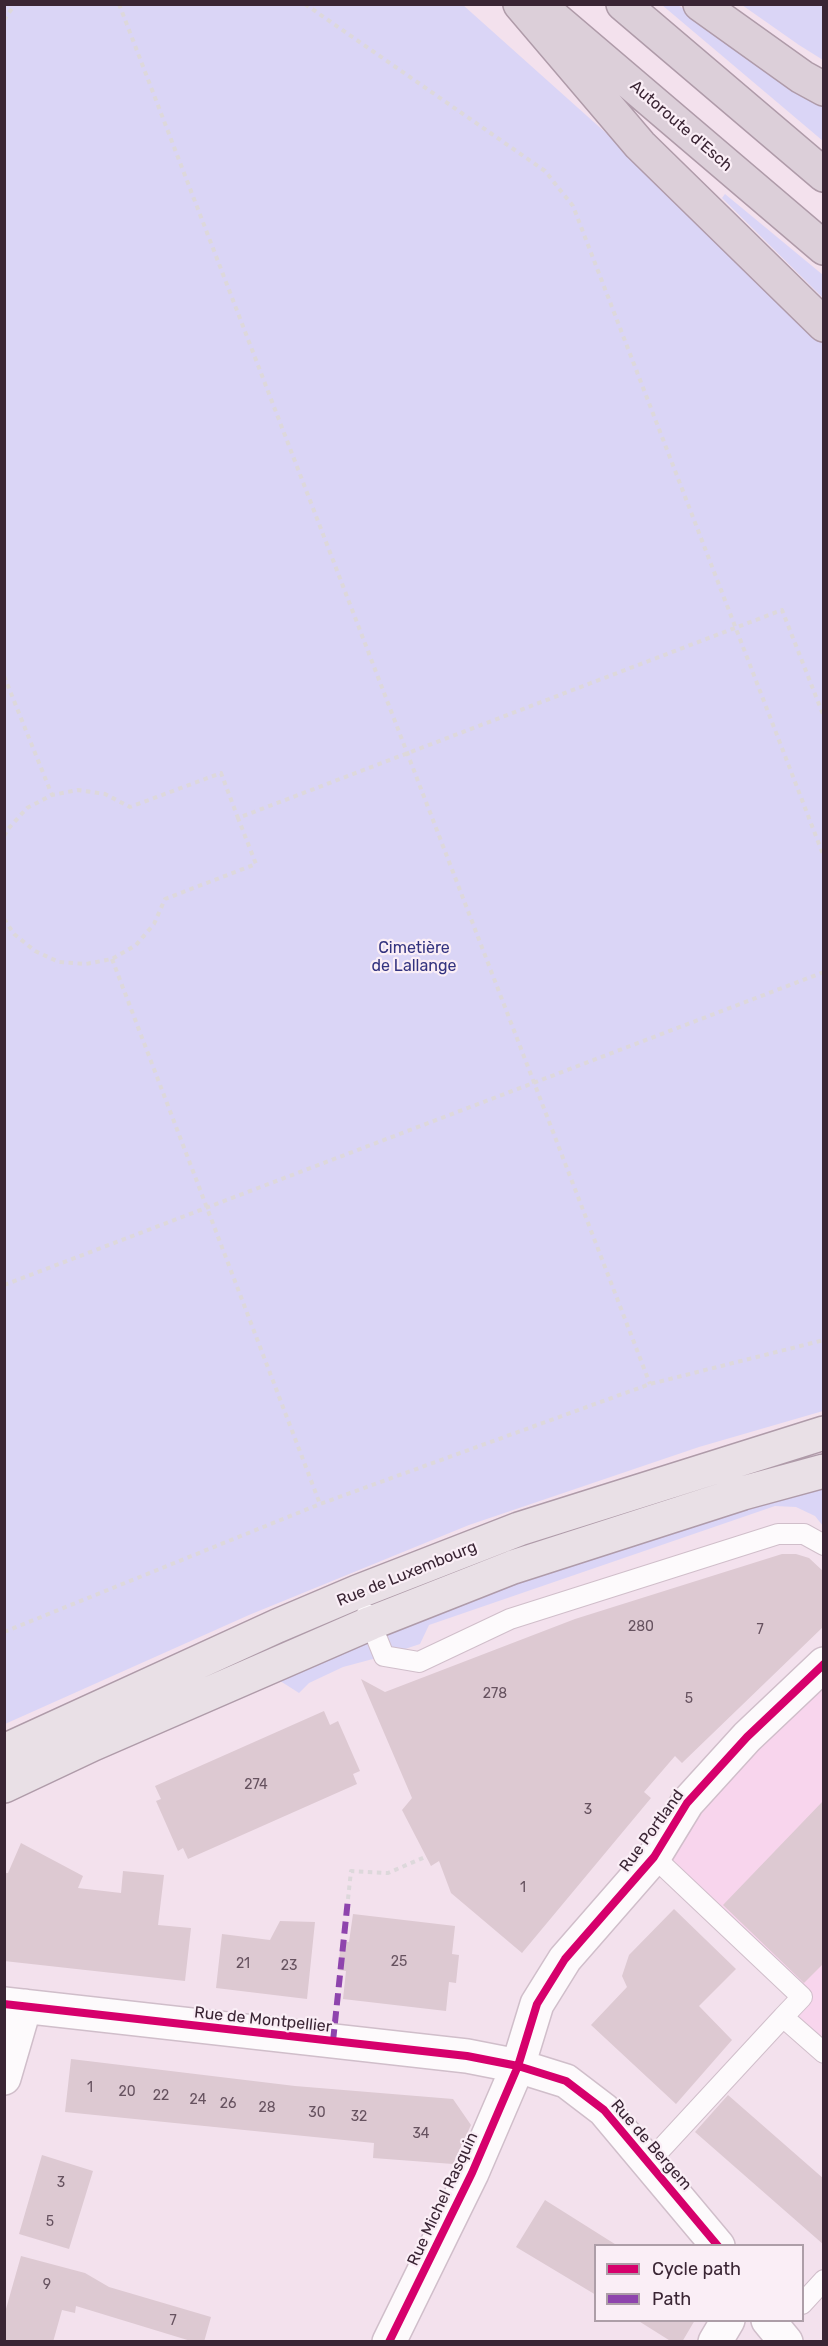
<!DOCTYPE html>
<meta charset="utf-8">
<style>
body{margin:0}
#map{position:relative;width:828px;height:2346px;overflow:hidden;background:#f3e1ed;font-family:Rubik,sans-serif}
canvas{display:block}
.frame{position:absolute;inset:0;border:6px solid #3a2534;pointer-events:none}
.legend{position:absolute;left:594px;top:2244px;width:210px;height:78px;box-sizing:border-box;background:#faeef6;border:2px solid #ad9ea8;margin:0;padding:8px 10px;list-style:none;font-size:18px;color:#3a2534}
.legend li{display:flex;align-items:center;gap:12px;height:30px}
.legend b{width:30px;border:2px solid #ad9ea8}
</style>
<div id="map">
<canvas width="828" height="2346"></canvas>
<div class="frame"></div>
<ul class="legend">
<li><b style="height:8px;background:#d6006c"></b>Cycle path</li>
<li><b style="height:8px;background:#8e44ad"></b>Path</li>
</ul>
</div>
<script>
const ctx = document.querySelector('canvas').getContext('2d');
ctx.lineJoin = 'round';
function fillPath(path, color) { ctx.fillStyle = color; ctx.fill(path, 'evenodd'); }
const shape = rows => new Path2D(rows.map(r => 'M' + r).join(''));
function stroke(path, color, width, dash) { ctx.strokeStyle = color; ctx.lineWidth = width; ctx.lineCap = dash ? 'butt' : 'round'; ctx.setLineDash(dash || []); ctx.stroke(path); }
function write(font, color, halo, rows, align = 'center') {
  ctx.font = font + ' Rubik,sans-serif'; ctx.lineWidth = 4.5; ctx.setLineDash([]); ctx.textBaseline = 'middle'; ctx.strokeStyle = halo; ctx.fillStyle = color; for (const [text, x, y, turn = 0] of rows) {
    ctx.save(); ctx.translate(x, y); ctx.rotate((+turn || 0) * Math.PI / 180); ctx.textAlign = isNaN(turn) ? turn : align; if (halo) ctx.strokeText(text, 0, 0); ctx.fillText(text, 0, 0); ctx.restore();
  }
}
fillPath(shape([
 [823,1664,823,2053,783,2017,802,1997,654,1857]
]), '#f8d5ed');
fillPath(shape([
 [4,5,463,5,824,328,823,1411,699,1447,469,1525,249,1615,5,1724],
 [662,5,678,5,743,52,823,99,823,141],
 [742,5,823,5,823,60,799,45],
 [725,194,823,275,823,298,722,198],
 [823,1471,823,1526,815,1516,796,1507,775,1506,429,1625,420,1644,384,1656,343,1667,309,1683,299,1693,263,1670]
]), '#dad5f6');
fillPath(shape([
 [782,1554,796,1554,809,1558,824,1572,824,1626,682,1763,675,1756,644,1792,651,1798,522,1953,451,1893,439,1861,431,1866,402,1810,412,1798,361,1679,385,1692,575,1619],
 [324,1711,330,1725,338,1721,360,1771,353,1774,357,1784,188,1859,183,1848,178,1851,156,1801,161,1799,155,1786],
 [824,1800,824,1963,804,1983,723,1905],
 [21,1843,83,1876,78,1888,121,1893,123,1871,164,1875,158,1925,191,1928,185,1981,4,1961,4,1873,8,1873],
 [674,1909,736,1969,699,2006,732,2040,676,2104,591,2025,627,1987,622,1976,629,1955],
 [353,1914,455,1926,452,1954,459,1955,456,1983,449,1982,446,2011,343,1999,346,1971,338,1970,341,1941,349,1942],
 [280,1921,315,1922,307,1999,216,1988,222,1934,270,1940],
 [71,2059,295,2086,453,2099,471,2125,453,2164,373,2158,374,2143,65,2112],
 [728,2095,824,2179,824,2245,695,2132],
 [42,2155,93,2171,69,2249,19,2234],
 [545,2200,618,2246,596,2246,596,2295,516,2247],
 [21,2256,85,2273,109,2287,211,2317,204,2342,194,2342,76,2306,75,2313,62,2310,53,2342,4,2342,4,2316],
 [637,2320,695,2320,682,2342,672,2342]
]), '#ddc9d2');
const lane = shape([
 [367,1614,384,1656,419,1662,510,1619,778,1534,804,1534,824,1545],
 [654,1857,802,1997,783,2017,824,2053],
 [649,2162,783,2017],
 [802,2304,824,2280]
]);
const street = shape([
 [4,2004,467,2056,518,2066,566,2081,604,2110,718,2246],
 [4,2078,25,2006],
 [768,2320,786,2342],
 [389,2342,472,2173,518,2066,537,2004,565,1959,654,1857,687,1803,747,1737,824,1664],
 [715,2342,728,2320]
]);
const primary = shape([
 [4,1751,277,1626,357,1592,519,1529,824,1433],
 [4,1786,93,1744,371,1623,513,1567,743,1493,824,1471]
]);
const highway = shape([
 [520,4,640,145,824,325],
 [623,4,824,175],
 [700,4,802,77,824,89],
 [547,12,824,248]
]);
stroke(lane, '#d0beca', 22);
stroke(street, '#d0beca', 36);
stroke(primary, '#af9ba9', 36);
stroke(highway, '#af9ba9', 36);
stroke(shape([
 [119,4,650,1384],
 [305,4,545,171,573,206,824,857],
 [4,20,15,4],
 [4,676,52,795],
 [4,836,8,829,27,808,52,795,78,790,105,794,130,807,221,773,238,818],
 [4,919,14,934,35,951,59,962,86,964,112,959,136,945,154,924,165,899,256,864,238,818,782,610,824,717],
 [112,959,320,1504],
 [4,1285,824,972],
 [4,1632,320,1504,650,1384,824,1340],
 [348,1899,351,1871,388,1873,425,1857]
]), '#ddd8db', 4, [4.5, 4.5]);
stroke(lane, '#fdfafc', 20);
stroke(street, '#fdfafc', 33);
stroke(primary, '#e9e0e6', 33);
stroke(highway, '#dccfd9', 33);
stroke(shape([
 [333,2041,348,1899]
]), '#8e44ad', 6, [12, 6]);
stroke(shape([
 [4,2004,467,2056,518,2066,566,2081,604,2110,718,2246],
 [389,2342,472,2173,518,2066,537,2004,565,1959,654,1857,687,1803,747,1737,824,1664]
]), '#d6006c', 8);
write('14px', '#66525f', null, [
 ["280",641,1627],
 ["7",760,1630],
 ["278",495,1694],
 ["5",689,1699],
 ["274",256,1785],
 ["3",588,1810],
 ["1",523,1888],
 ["25",399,1962],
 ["21",243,1964],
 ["23",289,1966],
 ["1",90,2088],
 ["20",127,2092],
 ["22",161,2096],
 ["24",198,2100],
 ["26",228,2104],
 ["28",267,2108],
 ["30",317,2113],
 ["32",359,2117],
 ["34",421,2134],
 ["3",61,2183],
 ["5",50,2222],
 ["9",47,2285],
 ["7",173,2321]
]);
write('16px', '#3a2534', '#faeef6', [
 ["Autoroute d'Esch",681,126,41],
 ["Rue de Luxembourg",407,1574,-22],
 ["Rue Portland",652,1831,-54],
 ["Rue de Montpellier",263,2020,6],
 ["Rue de Bergem",651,2145,49],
 ["Rue Michel Rasquin",443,2199,-65]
]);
write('16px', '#33337f', '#faeef6', [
 ["Cimetière",414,948],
 ["de Lallange",414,966]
]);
</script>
